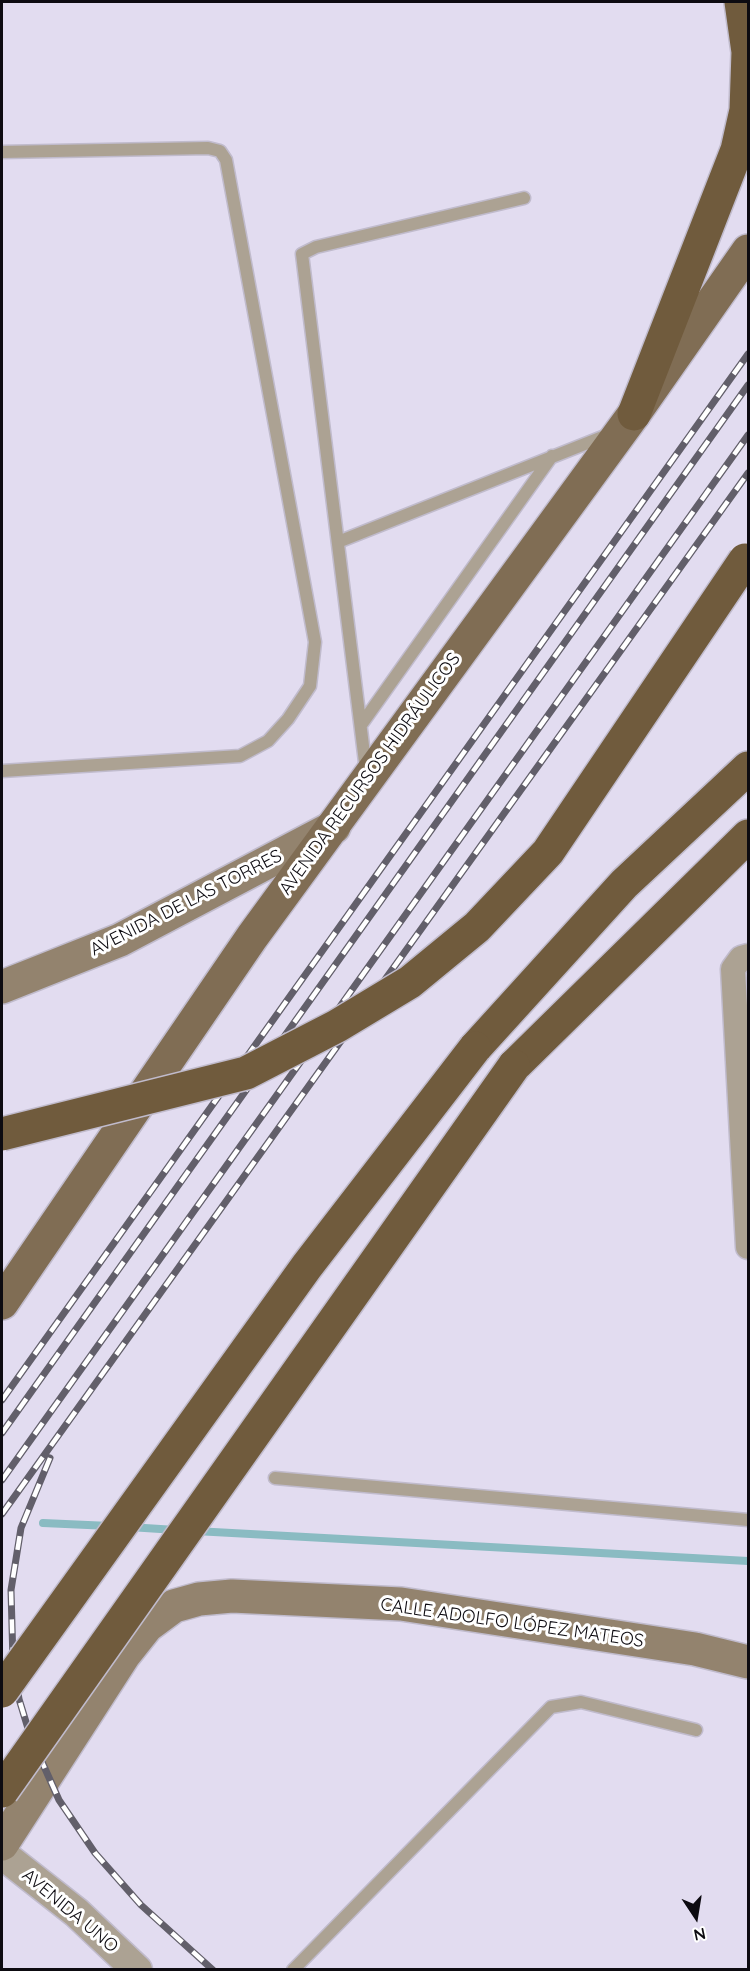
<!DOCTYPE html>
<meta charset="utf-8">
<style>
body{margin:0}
#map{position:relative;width:750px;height:1971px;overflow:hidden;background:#e2dcf0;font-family:Quicksand,sans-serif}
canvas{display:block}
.frame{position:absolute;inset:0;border:3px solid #0d0b11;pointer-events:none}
.north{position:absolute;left:666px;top:1887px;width:60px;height:60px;-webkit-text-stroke:4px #fff;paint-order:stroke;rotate:168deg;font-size:16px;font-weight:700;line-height:24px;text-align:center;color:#0d0b11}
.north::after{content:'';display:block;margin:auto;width:21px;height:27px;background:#0d0b11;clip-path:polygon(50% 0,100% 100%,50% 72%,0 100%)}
</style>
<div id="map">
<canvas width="750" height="1971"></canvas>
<div class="frame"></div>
<div class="north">N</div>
</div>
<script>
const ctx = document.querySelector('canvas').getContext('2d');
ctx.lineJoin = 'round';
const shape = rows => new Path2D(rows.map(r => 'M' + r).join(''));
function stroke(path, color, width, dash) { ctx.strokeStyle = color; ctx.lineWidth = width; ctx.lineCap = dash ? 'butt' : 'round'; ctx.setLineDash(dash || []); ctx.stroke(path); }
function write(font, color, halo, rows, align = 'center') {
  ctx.font = font + ' Quicksand,sans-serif'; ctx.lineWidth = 6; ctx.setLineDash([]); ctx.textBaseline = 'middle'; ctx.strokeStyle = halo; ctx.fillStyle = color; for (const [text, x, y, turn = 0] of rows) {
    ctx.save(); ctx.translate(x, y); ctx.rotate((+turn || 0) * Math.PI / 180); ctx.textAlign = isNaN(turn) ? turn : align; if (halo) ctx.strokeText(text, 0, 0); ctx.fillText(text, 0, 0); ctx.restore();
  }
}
stroke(shape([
 [43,1523,110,1526],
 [129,1527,176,1530],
 [195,1531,748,1561]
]), '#8abbc2', 8);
const service = shape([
 [2,152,208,148,220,151,226,160,315,642,310,686,288,719,268,741,240,756,2,771],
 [338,542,610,434],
 [361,725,552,456],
 [366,770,302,254,316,247,524,198],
 [275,1478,748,1520],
 [293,1970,551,1707,581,1702,696,1730]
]);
const minor = shape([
 [748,956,741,958,733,969,748,1247]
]);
const tertiary = shape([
 [2,1854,77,1913,137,1970]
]);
const secondary = shape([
 [2,987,120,940,334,827],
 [2,1844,124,1655,147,1626,174,1606,199,1599,232,1596,401,1604,695,1649,748,1662]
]);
const primary = shape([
 [2,1303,252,937,634,414,748,251]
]);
const motorway = shape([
 [634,414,737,150,746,110,748,52,741,2],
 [475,1048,624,884,748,768],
 [514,1066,748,836]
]);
stroke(service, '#c0bbcc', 15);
stroke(minor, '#c0bbcc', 27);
stroke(tertiary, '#c0bbcc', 33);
stroke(secondary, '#c0bbcc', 36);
stroke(primary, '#c0bbcc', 36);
stroke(motorway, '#c0bbcc', 36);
stroke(service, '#aca293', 12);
stroke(minor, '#aca293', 24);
stroke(tertiary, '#aca293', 30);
stroke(secondary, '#93836e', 33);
stroke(primary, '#806d54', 33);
stroke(motorway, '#705b3d', 33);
const rail = shape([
 [2,1400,748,354],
 [2,1433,748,385],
 [50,1458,21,1528,11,1590,13,1662,19,1699,30,1735,59,1800,95,1853,141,1905,213,1970],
 [2,1480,748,435],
 [2,1514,748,473]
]);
stroke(rail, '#625f6a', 7);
stroke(rail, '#fff', 4.5, [14]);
const motorwayBridge = shape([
 [2,1134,246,1073,337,1026,410,982,477,927,548,852,745,560],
 [2,1691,307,1266,475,1048],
 [2,1791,514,1066]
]);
stroke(motorwayBridge, '#c0bbcc', 36, []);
stroke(motorwayBridge, '#705b3d', 33);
write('18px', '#0d0b11', '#fff', [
 ["AVENIDA RECURSOS HIDRÁULICOS",370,774,-54],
 ["AVENIDA DE LAS TORRES",186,903,-27],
 ["CALLE ADOLFO LÓPEZ MATEOS",512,1623,8],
 ["AVENIDA UNO",70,1911,40]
]);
</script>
